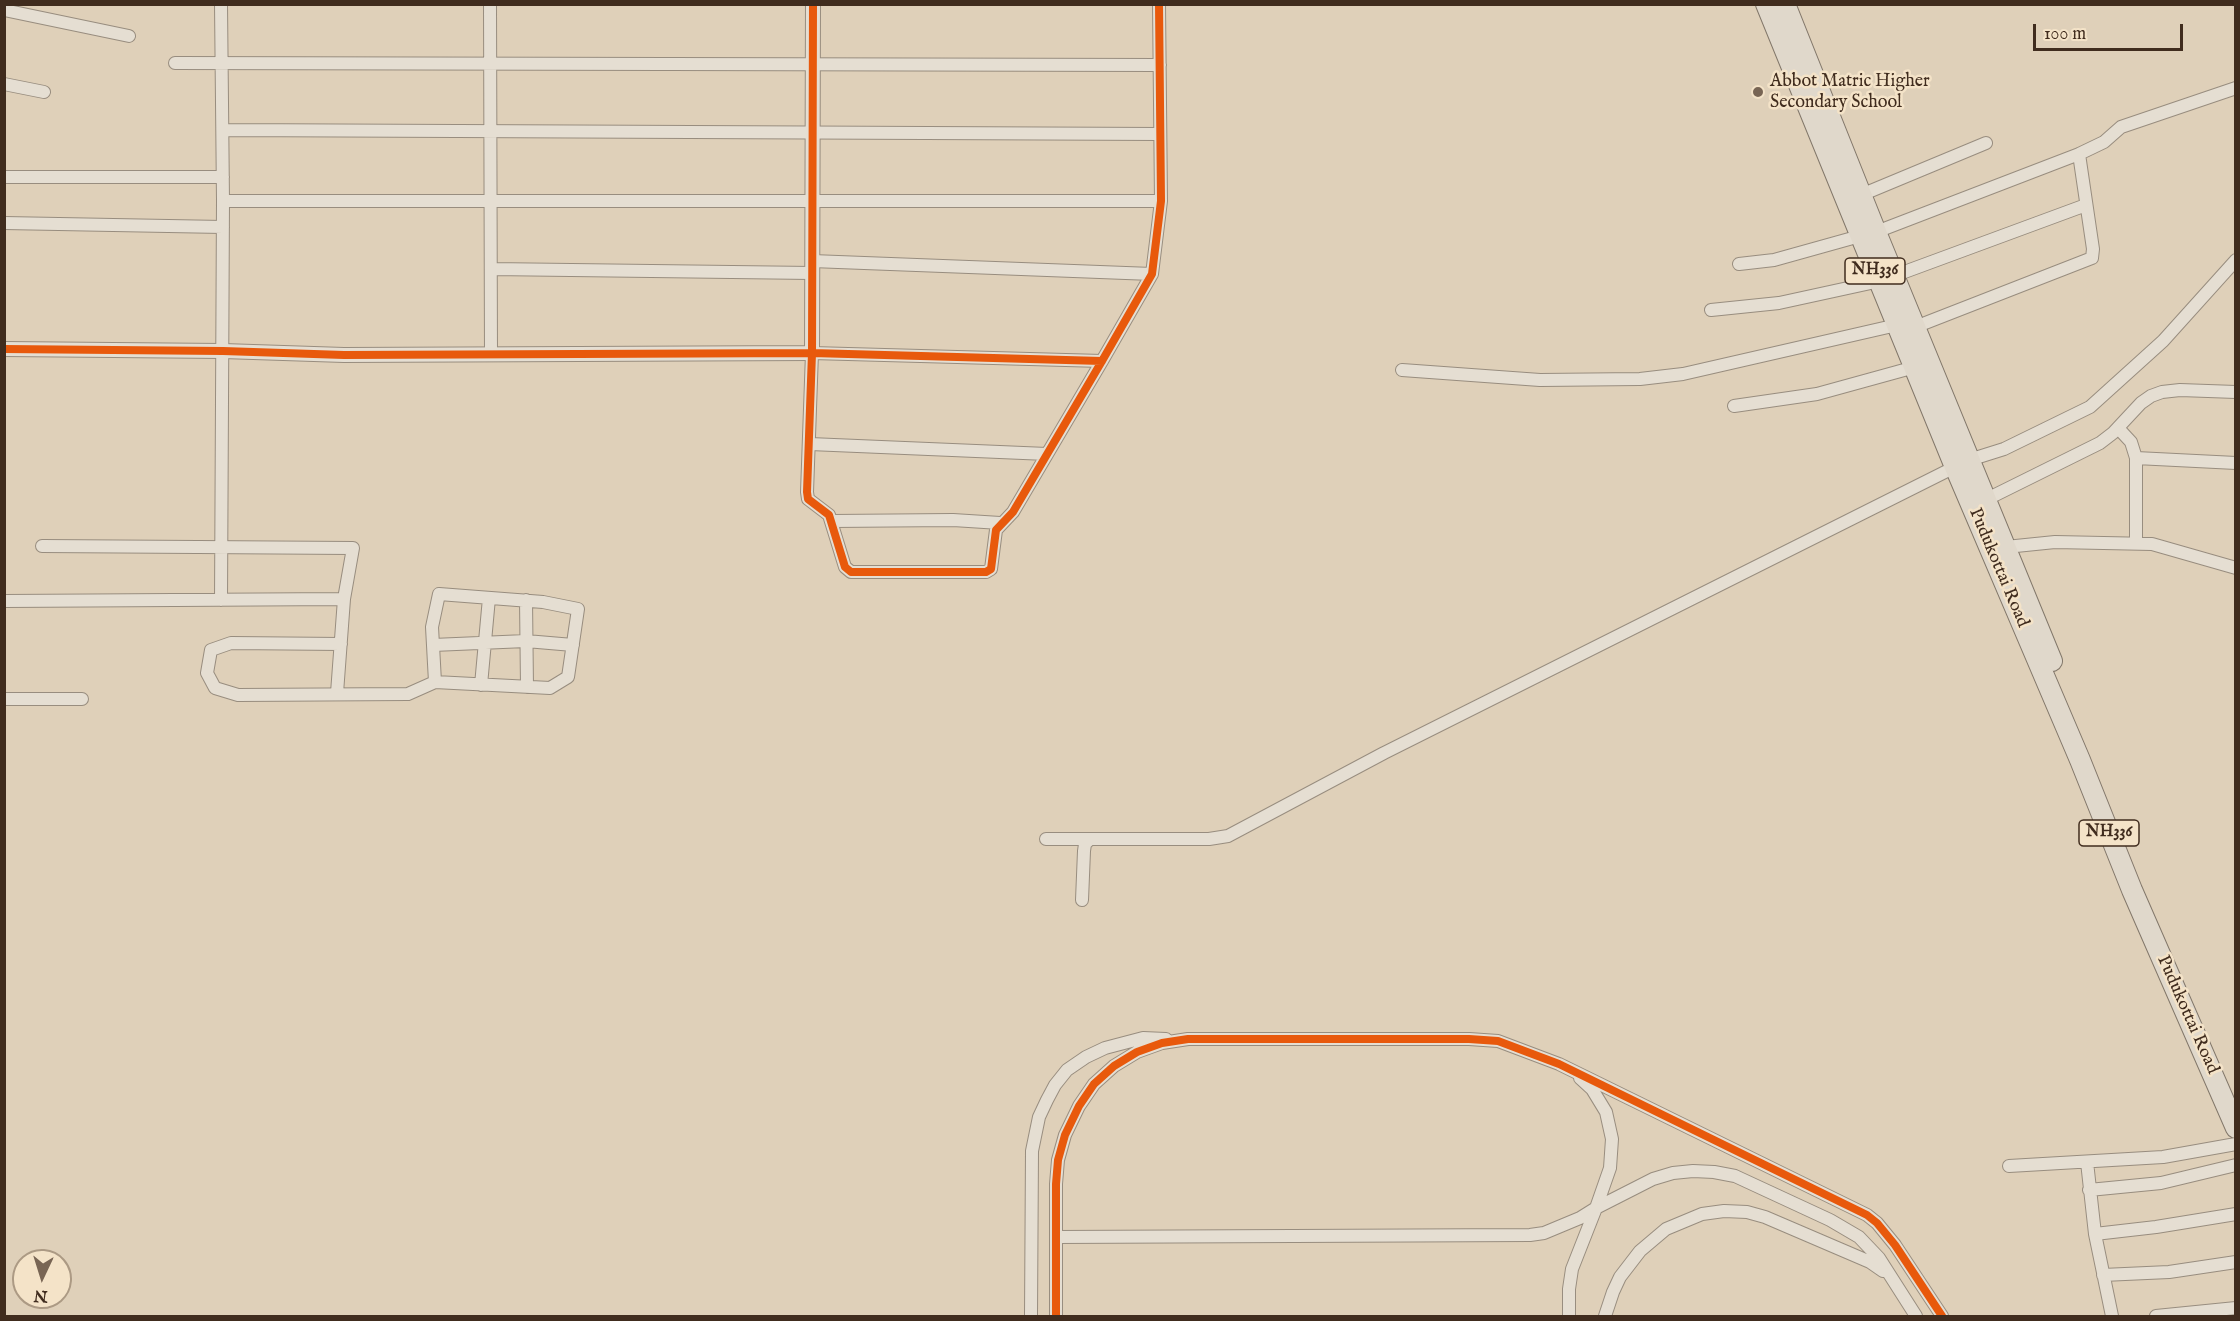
<!DOCTYPE html>
<style>
body{margin:0}
#map{position:relative;width:2240px;height:1321px;overflow:hidden;background:#dfd0b9;font-family:"IM FELL English",serif}
canvas{display:block}
.frame{position:absolute;inset:0;border:6px solid #402c1e;pointer-events:none}
.north{position:absolute;left:12px;top:1249px;width:60px;height:60px;box-sizing:border-box;background:#f4e3c8;border:2px solid #ac9a84;border-radius:50%;rotate:184deg;font-size:16px;font-weight:700;line-height:24px;text-align:center;color:#402c1e}
.north::after{content:'';display:block;margin:auto;width:21px;height:27px;background:#786554;clip-path:polygon(50% 0,100% 100%,50% 72%,0 100%)}
.scale{position:absolute;left:2033px;top:24px;width:150px;height:27px;box-sizing:border-box;border:3px solid #402c1e;border-top:0;padding-left:8px;font-size:18px;line-height:21px;white-space:nowrap;color:#402c1e;-webkit-text-stroke:4px #f4e3c8;paint-order:stroke}
</style>
<div id="map">
<canvas width="2240" height="1321"></canvas>
<div class="frame"></div>
<div class="north">N</div>
<div class="scale">100 m</div>
</div>
<script>
const ctx = document.querySelector('canvas').getContext('2d');
ctx.lineJoin = 'round';
const shape = rows => new Path2D(rows.map(r => 'M' + r).join(''));
function stroke(path, color, width, dash) { ctx.strokeStyle = color; ctx.lineWidth = width; ctx.lineCap = dash ? 'butt' : 'round'; ctx.setLineDash(dash || []); ctx.stroke(path); }
function write(font, color, halo, rows, align = 'center') {
  ctx.font = font + ' "IM FELL English",serif'; ctx.lineWidth = 5; ctx.setLineDash([]); ctx.textBaseline = 'middle'; ctx.strokeStyle = halo; ctx.fillStyle = color; for (const [text, x, y, turn = 0] of rows) {
    ctx.save(); ctx.translate(x, y); ctx.rotate((+turn || 0) * Math.PI / 180); ctx.textAlign = isNaN(turn) ? turn : align; if (halo) ctx.strokeText(text, 0, 0); ctx.fillText(text, 0, 0); ctx.restore();
  }
}
const minor = shape([
 [490,4,491,355],
 [4,10,129,36],
 [175,63,1160,65],
 [4,84,44,92],
 [223,130,1160,134],
 [4,177,223,177],
 [1861,195,1986,143],
 [223,201,1161,201],
 [4,223,223,227],
 [1876,232,2079,154,2104,142,2121,127,2236,88],
 [812,261,1152,274],
 [1739,264,1774,260,1860,236],
 [491,269,812,273],
 [1711,310,1779,303,1880,281,2086,205],
 [1915,327,2092,258,2093,249,2079,154],
 [1102,361,812,353,807,492,808,499,829,515,845,567,851,572,986,572,991,569,996,530,1013,512,1102,361,1152,274,1161,201,1159,4],
 [1402,370,1540,380,1640,379,1683,374,1897,325],
 [1734,406,1817,394,1915,367],
 [2118,428,2131,442,2136,458,2136,542],
 [810,444,1047,454],
 [2136,458,2236,463],
 [1969,460,2004,449,2090,407,2163,341,2236,260],
 [1985,500,2100,443,2113,433,2141,403,2151,396,2162,392,2180,390,2236,392],
 [832,521,953,520,1000,523],
 [42,546,353,548,344,599,337,693],
 [2006,547,2055,542,2152,544,2236,568],
 [221,600,223,201,221,4],
 [526,600,527,687],
 [4,601,344,599],
 [341,644,231,643,211,650,207,673,215,688,238,695,408,694,435,682,550,688,568,677,578,609,543,602,439,594,432,627,435,682],
 [433,645,526,641,573,645],
 [481,685,489,598],
 [4,699,82,699],
 [1046,839,1090,839],
 [1082,900,1084,851,1085,844,1090,839,1209,839,1228,836,1384,753,1955,467],
 [2087,1162,2095,1234,2112,1316],
 [2009,1166,2163,1157,2236,1144],
 [2089,1190,2161,1183,2236,1165],
 [2095,1234,2156,1227,2236,1214],
 [1056,1237,1530,1235,1544,1233,1580,1218,1596,1208,1610,1168,1612,1139,1606,1112,1592,1089,1580,1078],
 [2103,1275,2169,1272,2236,1262],
 [1031,1316,1032,1151,1039,1117,1047,1100,1055,1085,1067,1070,1086,1057,1105,1048,1143,1038,1166,1039],
 [1056,1316,1056,1184,1058,1160,1065,1135,1079,1106,1094,1084,1114,1066,1137,1052,1162,1043,1188,1039,1469,1039,1498,1041,1559,1064,1867,1215,1877,1223,1895,1245,1942,1316],
 [1569,1316,1569,1289,1572,1269,1596,1208,1653,1179,1673,1173,1693,1171,1714,1172,1735,1176,1830,1220,1859,1237,1879,1258,1916,1316],
 [1605,1316,1613,1292,1620,1277,1640,1251,1666,1229,1702,1214,1724,1211,1747,1212,1765,1217,1870,1262,1883,1271],
 [2156,1316,2236,1308]
]);
const tertiary = shape([
 [4,349,223,351,344,355,812,353,813,4]
]);
const trunk = shape([
 [1766,4,1955,467,2080,760,2132,890,2236,1128],
 [1785,4,1876,232,2052,661]
]);
stroke(minor, '#988d7f', 14);
stroke(tertiary, '#988d7f', 16);
stroke(trunk, '#82776a', 22);
stroke(minor, '#e5ded2', 12);
stroke(tertiary, '#e5ded2', 14);
stroke(trunk, '#e0d8cb', 20);
stroke(shape([
 [4,349,223,351,344,355,812,353,813,4],
 [1102,361,812,353,807,492,808,499,829,515,845,567,851,572,986,572,991,569,996,530,1013,512,1102,361,1152,274,1161,201,1159,4],
 [1056,1316,1056,1184,1058,1160,1065,1135,1079,1106,1094,1084,1114,1066,1137,1052,1162,1043,1188,1039,1469,1039,1498,1041,1559,1064,1867,1215,1877,1223,1895,1245,1942,1316]
]), '#e8590c', 8);
for (const [x, y, r, color] of [
 [1758,92,6,"#786554"]
]) { const dot = new Path2D(); dot.arc(x, y, r, 0, 2 * Math.PI); ctx.fillStyle = color; ctx.fill(dot); stroke(dot, '#f4e3c8', 2); }
for (const [x, y, w] of [
 [1875,271,60],
 [2109,833,60]
]) { const box = new Path2D(); box.roundRect(x - w / 2, y - 13, w, 26, 4.5); ctx.fillStyle = '#f4e3c8'; ctx.fill(box); stroke(box, '#402c1e', 1.5); }
write('bold 16px', '#402c1e', null, [
 ["NH336",1875,271],
 ["NH336",2109,833]
]);
write('18px', '#402c1e', '#f4e3c8', [
 ["Abbot Matric Higher",1770,82],
 ["Secondary School",1770,103]
], 'left');
write('18px', '#402c1e', '#f4e3c8', [
 ["Pudukottai Road",1998,568,67],
 ["Pudukottai Road",2187,1015,66]
]);
</script>
